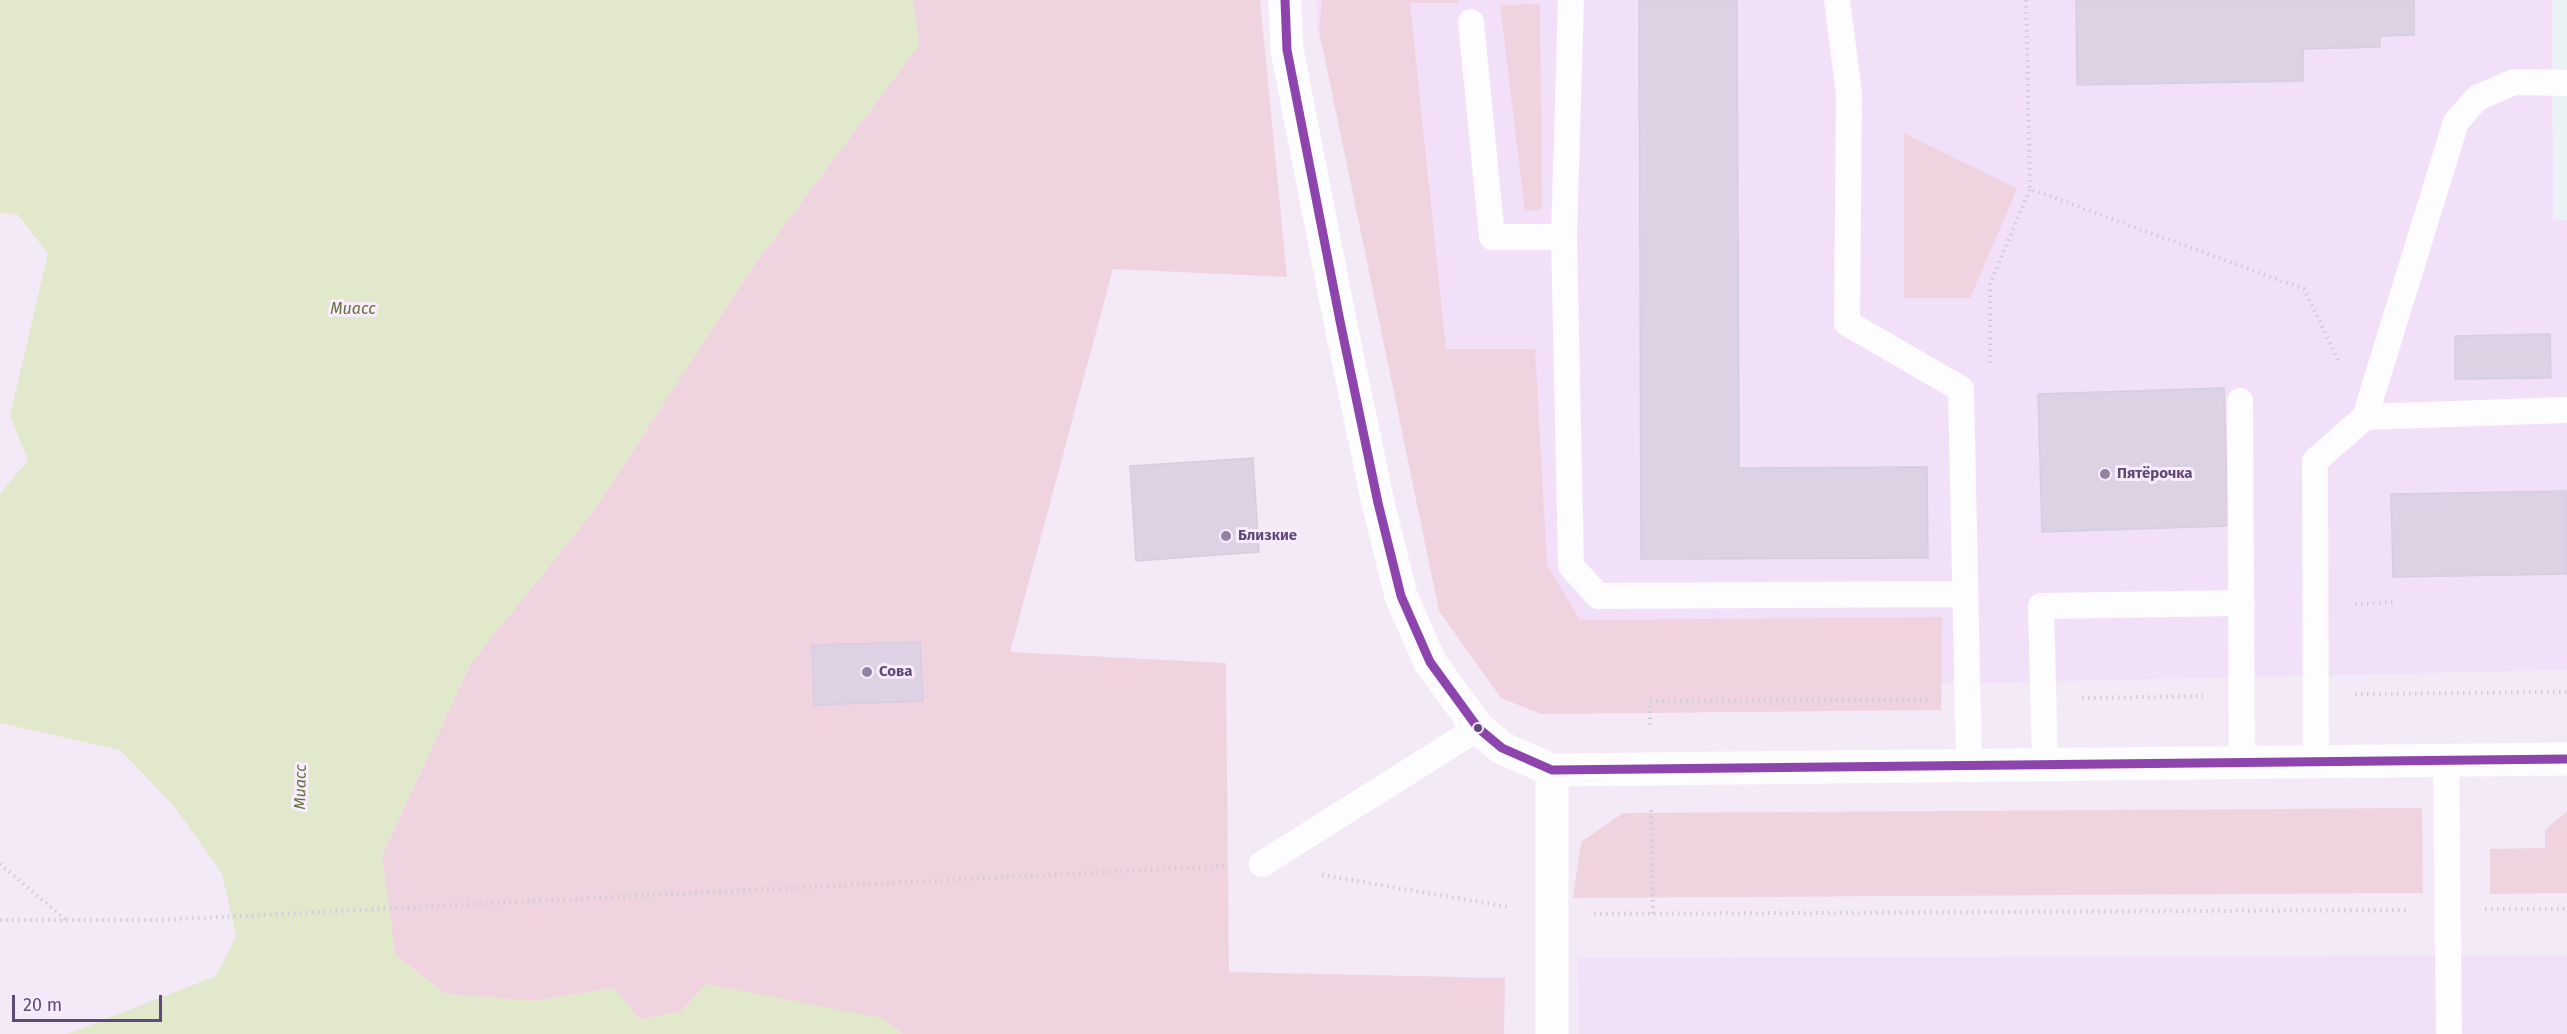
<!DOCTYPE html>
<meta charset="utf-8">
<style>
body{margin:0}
#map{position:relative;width:2567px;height:1034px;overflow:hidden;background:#f4eaf7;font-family:"Fira Sans",sans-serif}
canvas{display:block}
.scale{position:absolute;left:12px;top:995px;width:150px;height:27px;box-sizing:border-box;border:3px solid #5f4976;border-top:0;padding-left:8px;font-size:18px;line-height:21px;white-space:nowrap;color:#5f4976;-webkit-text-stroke:4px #faebff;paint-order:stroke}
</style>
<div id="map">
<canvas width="2567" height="1034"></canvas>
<div class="scale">20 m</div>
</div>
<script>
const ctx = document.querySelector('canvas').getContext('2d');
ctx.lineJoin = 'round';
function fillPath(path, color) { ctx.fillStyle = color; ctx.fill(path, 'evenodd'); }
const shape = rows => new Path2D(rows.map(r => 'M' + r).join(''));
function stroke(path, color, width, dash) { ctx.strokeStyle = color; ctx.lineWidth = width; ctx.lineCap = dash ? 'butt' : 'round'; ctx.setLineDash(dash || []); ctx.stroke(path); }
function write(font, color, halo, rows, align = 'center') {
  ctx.font = font + ' "Fira Sans",sans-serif'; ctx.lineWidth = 6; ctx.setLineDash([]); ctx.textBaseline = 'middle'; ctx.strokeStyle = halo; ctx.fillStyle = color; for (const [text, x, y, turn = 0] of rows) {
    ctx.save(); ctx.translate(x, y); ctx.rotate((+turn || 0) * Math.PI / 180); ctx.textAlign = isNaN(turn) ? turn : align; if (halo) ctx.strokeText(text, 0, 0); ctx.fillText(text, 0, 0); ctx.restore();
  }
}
fillPath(shape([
 [1316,0,2567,0,2567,670,1543,693,1457,603,1317,28],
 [2567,955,2567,1034,1579,1034,1578,958]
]), '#f2e0f9');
fillPath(shape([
 [2552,0,2567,0,2567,220,2553,220]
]), '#eaf2f5');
fillPath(shape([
 [913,0,1260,0,1287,277,1113,269,1010,652,1226,663,1229,972,1505,978,1504,1034,903,1034,882,1018,681,1011,640,1020,614,988,532,1001,446,994,395,955,382,856,471,663,595,509,752,268,919,45],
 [1322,0,1458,0,1458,3,1410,3,1446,349,1535,349,1547,565,1580,620,1942,617,1941,710,1541,714,1501,698,1439,611,1319,30],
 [1540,4,1542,209,1525,211,1500,5],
 [1904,133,2017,189,1970,298,1904,298],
 [2422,808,2423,893,1573,898,1581,842,1623,813],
 [2567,811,2567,893,2490,894,2490,849,2545,848,2545,830]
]), '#efd4e0');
fillPath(shape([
 [0,0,913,0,919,45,752,268,595,509,471,663,382,856,395,955,446,994,532,1001,614,988,640,1020,681,1011,706,984,882,1018,903,1034,67,1034,216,976,236,936,222,874,174,806,120,750,0,723,0,494,28,460,10,416,48,253,17,214,0,213]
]), '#e1e8cb');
const building = shape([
 [1639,0,1737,0,1739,468,1927,467,1928,558,1641,559,1639,0],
 [2076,0,2414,0,2414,35,2380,36,2380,47,2303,49,2303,81,2077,85,2076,0],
 [2550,334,2551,378,2455,379,2455,336,2550,334],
 [2224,388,2228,526,2042,532,2038,394,2224,388],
 [1253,458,1259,552,1136,561,1130,466,1253,458],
 [2567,491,2567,574,2393,577,2391,494,2567,491],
 [920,642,923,701,814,705,812,645,920,642]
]);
fillPath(building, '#ddd1e4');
stroke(building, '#d8cce0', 1.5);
stroke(shape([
 [2026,0,2030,189,2304,289,2339,362],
 [1990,363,1990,284,2030,189],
 [2355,604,2396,602],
 [2355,694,2567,692],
 [2082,698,2203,696],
 [1650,725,1650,701,1927,700],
 [1651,810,1653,914],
 [0,864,66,920],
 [1322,875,1509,907],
 [2485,909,2567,909],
 [1594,914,2409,910],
 [0,920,161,920,1225,866]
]), '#d1cad8', 4, [1.5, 4.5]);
stroke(shape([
 [1571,0,1564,237,1571,566,1598,596,1965,594],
 [1837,0,1849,94,1847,323,1961,389,1969,765],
 [1471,22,1492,237,1564,237],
 [2240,401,2242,763],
 [2365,417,2456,122,2477,98,2514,82,2567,83],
 [2446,760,2449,1034],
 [2316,762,2315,461,2365,417,2567,410],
 [2045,764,2041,606,2242,603],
 [1262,864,1478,728]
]), '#fdfcfe', 26);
stroke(shape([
 [1552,770,1552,1034]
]), '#fdfcfe', 33);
stroke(shape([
 [1285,0,1287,50,1340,321,1378,503,1401,596,1430,662,1478,728,1502,748,1552,770,2567,759]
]), '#fdfcfe', 33);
stroke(shape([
 [1285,0,1287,50,1340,321,1378,503,1401,596,1430,662,1478,728,1502,748,1552,770,2567,759]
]), '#8e44ad', 9);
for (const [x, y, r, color] of [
 [2105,474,6,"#9381a3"],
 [1226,536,6,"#9381a3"],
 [867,672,6,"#9381a3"],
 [1478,728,5,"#5f4976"]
]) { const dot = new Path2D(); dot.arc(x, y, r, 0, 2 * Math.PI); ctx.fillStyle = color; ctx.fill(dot); stroke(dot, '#faebff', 2); }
write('bold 15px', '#5f4976', '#faebff', [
 ["Пятёрочка",2117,474],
 ["Близкие",1238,536],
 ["Сова",879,672]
], 'left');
write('italic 16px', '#627439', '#faebff', [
 ["Миасс",353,310],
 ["Миасс",301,787,-89]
]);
</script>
